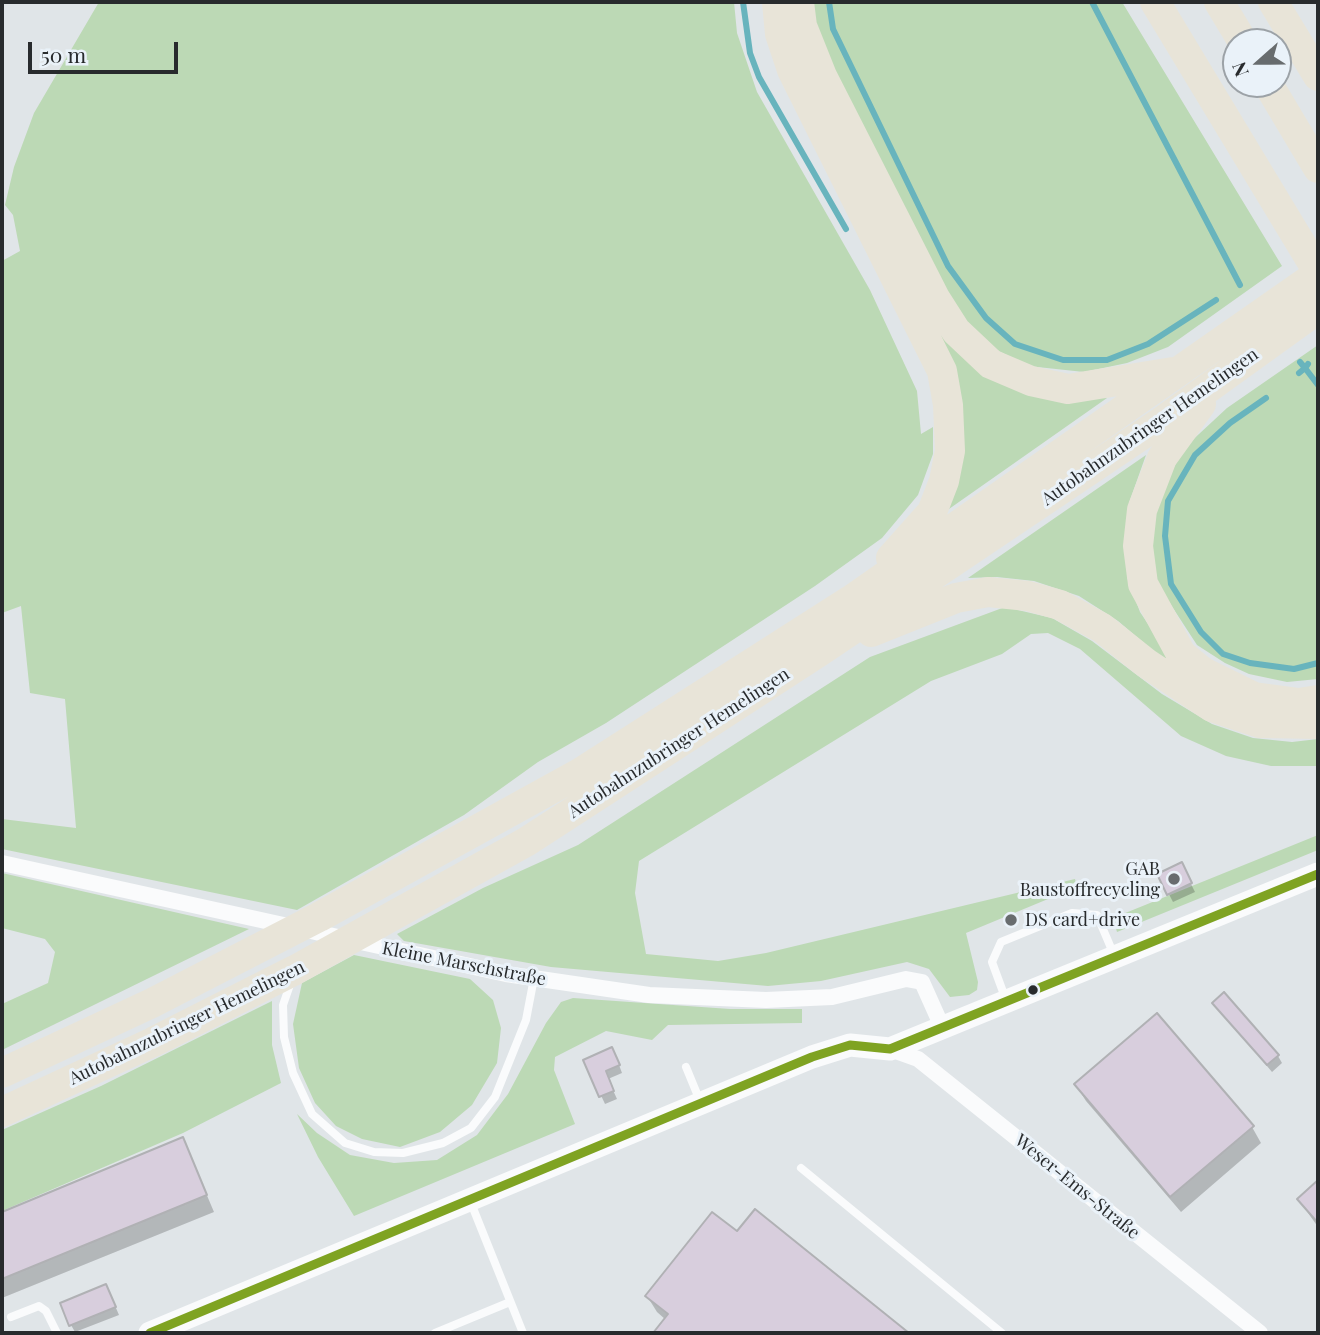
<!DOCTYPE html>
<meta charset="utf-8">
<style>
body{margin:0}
#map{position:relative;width:1320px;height:1335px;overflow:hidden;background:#e0e5e8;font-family:"Playfair Display",serif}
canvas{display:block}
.frame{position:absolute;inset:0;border:4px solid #282b2d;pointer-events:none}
.north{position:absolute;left:1222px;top:28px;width:70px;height:70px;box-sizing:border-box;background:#eaf2f9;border:2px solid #9ca2a7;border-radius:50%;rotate:249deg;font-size:19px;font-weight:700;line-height:28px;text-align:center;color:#282b2d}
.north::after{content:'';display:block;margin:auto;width:24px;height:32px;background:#686c6e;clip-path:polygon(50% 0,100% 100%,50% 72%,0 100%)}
.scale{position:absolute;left:28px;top:42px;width:150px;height:32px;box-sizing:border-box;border:4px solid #282b2d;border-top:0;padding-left:9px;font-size:21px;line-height:24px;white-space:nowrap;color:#282b2d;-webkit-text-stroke:5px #eaf2f9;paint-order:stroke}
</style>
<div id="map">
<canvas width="1320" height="1335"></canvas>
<div class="frame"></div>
<div class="north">N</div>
<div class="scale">50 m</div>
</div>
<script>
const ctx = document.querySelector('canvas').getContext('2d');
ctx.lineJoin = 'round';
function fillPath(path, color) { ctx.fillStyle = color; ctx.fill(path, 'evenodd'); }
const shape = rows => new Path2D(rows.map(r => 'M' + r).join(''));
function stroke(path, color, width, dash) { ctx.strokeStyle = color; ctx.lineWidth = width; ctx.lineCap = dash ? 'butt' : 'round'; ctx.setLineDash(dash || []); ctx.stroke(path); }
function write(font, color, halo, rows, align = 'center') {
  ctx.font = font + ' "Playfair Display",serif'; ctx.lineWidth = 6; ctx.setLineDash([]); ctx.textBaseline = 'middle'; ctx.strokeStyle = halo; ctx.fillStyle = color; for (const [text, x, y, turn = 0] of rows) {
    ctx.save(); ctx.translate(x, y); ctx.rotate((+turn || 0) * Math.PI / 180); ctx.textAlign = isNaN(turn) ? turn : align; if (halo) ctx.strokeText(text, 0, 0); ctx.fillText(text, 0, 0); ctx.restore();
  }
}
fillPath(shape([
 [99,2,734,2,737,33,757,92,870,290,917,391,921,434,933,427,933,454,918,495,882,538,815,586,606,723,538,762,464,815,297,910,2,849,2,819,76,828,65,699,30,693,21,606,2,613,2,261,20,251,13,215,5,205,14,167,34,113],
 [811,2,1122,2,1282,266,1168,347,1127,363,1084,372,1028,366,989,346,966,323,940,284,836,76,816,26],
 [936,322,955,345,1107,398,939,516],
 [1318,345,1318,679,1287,682,1249,674,1225,663,1197,645,1156,582,1150,547,1155,501,1185,447,1227,408],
 [1146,455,1129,503,1127,577,1140,612,1169,655,1164,660,1118,621,1079,596,1034,581,997,577,968,578],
 [1005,607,1052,618,1092,641,1162,694,1212,724,1253,738,1292,742,1318,739,1318,766,1271,766,1226,756,1181,736,1080,649,1048,633,1031,634,1002,654,931,681,639,861,635,893,646,954,718,961,766,953,1075,879,1077,887,966,933,978,982,977,990,969,995,950,997,929,969,907,962,821,981,768,986,551,967,404,941,397,934,483,888,578,845,870,657],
 [1318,835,1318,850,1117,932,1113,918],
 [2,873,249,929,2,1050,2,1004,48,983,55,952,45,939,2,928],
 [354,955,470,979,493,1000,501,1028,497,1063,472,1105,440,1132,400,1147,362,1139,336,1126,315,1103,299,1068,293,1024,302,983],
 [573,998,730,1009,802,1009,802,1023,668,1025,652,1040,606,1031,555,1057,554,1070,575,1124,354,1216,318,1157,297,1114,317,1133,350,1155,394,1163,437,1160,477,1135,508,1094,546,1023,561,1002],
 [272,1001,272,1045,281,1083,183,1133,2,1211,2,1130,101,1086]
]), '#bcd9b5');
fillPath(shape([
 [1185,872,1195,892,1173,902,1159,875],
 [1214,1003,1278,1056,1282,1063,1272,1072],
 [616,1057,622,1073,608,1079,617,1099,605,1104,585,1061],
 [1076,1085,1252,1127,1261,1143,1181,1212,1086,1101],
 [183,1139,214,1212,2,1298,2,1214],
 [1318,1182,1318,1227,1299,1200],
 [755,1212,906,1333,655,1333,666,1320,657,1312,647,1296,737,1234],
 [110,1294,119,1315,75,1332,71,1325]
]), '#0003');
stroke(shape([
 [743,2,750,53,759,77,846,229],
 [829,2,833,29,948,266,986,318,1015,344,1063,360,1107,360,1148,344,1216,300],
 [1092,2,1240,285],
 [1300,362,1305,368,1308,364],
 [1299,373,1305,368,1318,385],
 [1266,398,1230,423,1195,455,1168,501,1165,536,1171,584,1201,632,1223,654,1250,663,1294,669,1318,663]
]), '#68b4bd', 6);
const building = shape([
 [1182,862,1192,883,1167,895,1157,874,1182,862],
 [1224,992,1279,1055,1267,1065,1212,1003,1224,992],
 [1157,1013,1254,1126,1170,1197,1074,1084,1157,1013],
 [612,1047,620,1065,606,1071,614,1091,599,1097,583,1060,612,1047],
 [183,1137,207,1195,2,1279,2,1212,183,1137],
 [1318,1180,1318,1223,1297,1199,1318,1180],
 [755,1209,909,1333,653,1333,668,1314,645,1296,712,1212,737,1231,755,1209],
 [106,1284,116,1307,69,1326,60,1303,106,1284]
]);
fillPath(building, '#d8cedd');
stroke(building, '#b0b1b4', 2);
stroke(shape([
 [291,982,283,1005,284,1037,293,1073,312,1114,345,1143,374,1152,403,1153,443,1143,471,1128,495,1097,526,1020,534,978],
 [1006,1000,992,962,1001,942,1072,913,1097,915,1114,955],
 [686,1067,700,1101],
 [801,1168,1002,1333],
 [471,1203,523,1333],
 [11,1317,39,1306,46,1311,57,1333],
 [435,1333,510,1302]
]), '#fafbfc', 8);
stroke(shape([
 [2,863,506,974,649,995,766,1000,832,997,906,979,922,982,943,1029],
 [890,1049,918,1059,1260,1333]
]), '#fafbfc', 16);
stroke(shape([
 [150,1333,812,1057,850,1045,890,1049,1318,874]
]), '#fafbfc', 23);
stroke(shape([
 [777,2,780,34,792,70,942,371,948,405,950,451,944,481,932,512,891,558],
 [799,2,802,26,822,76,935,298,956,331,991,364,1031,381,1068,389,1173,372],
 [1155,2,1318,272],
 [1219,2,1243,42],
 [1273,2,1318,76],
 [1268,84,1318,168],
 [1201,404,1162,458,1142,510,1138,546,1143,584,1181,654,1203,672,1254,697,1299,703,1318,700],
 [871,632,956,598,988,592,1028,596,1060,605,1102,628,1146,663,1212,707,1260,723,1318,724],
 [2,1073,152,1003,319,917,580,773,851,600,1318,274],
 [2,1112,153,1042,295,970,526,842,819,652,1161,422,1318,309]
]), '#e8e4d8', 30);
stroke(shape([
 [150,1333,812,1057,850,1045,890,1049,1318,874]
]), '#7fa322', 9);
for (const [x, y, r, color] of [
 [1174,879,7,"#686c6e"],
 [1011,920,7,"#686c6e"],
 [1033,990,6,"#282b2d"]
]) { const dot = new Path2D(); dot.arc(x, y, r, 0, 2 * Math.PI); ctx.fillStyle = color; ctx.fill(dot); stroke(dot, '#eaf2f9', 2.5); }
write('18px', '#282b2d', '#eaf2f9', [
 ["Autobahnzubringer Hemelingen",1150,427,-35],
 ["Autobahnzubringer Hemelingen",679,743,-33],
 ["Kleine Marschstraße",464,964,11],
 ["Autobahnzubringer Hemelingen",187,1023,-26],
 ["Weser-Ems-Straße",1077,1187,39]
]);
write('18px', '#282b2d', '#eaf2f9', [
 ["GAB",1160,869],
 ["Baustoffrecycling",1160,890],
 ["DS card+drive",1025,920,"left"]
], 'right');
</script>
